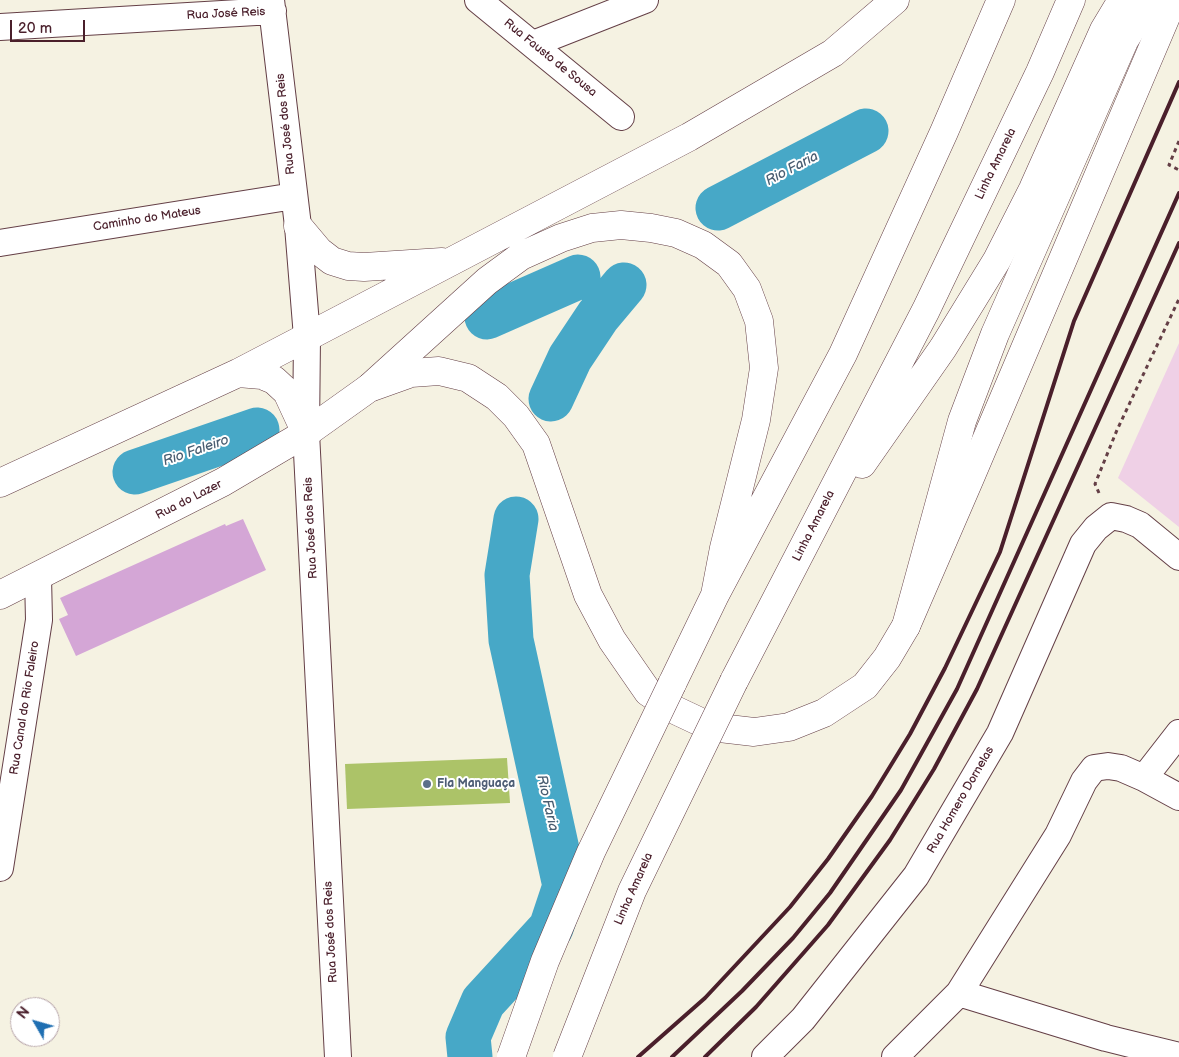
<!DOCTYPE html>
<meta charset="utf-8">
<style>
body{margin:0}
#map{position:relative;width:1179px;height:1057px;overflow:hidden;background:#f5f2e2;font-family:"Balsamiq Sans",sans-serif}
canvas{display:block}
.north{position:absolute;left:10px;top:997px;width:50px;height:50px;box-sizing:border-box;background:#fff;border:1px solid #b7a5aa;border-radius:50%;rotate:308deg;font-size:14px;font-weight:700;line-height:20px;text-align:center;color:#4a1f2b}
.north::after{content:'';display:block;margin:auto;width:18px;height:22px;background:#1f6fb2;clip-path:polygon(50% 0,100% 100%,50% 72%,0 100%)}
.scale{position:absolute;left:10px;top:20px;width:75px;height:22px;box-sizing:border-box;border:2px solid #4a1f2b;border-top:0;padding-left:6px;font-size:15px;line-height:18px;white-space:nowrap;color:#4a1f2b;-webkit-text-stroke:4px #fff;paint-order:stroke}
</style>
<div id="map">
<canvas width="1179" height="1057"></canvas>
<div class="north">N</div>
<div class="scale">20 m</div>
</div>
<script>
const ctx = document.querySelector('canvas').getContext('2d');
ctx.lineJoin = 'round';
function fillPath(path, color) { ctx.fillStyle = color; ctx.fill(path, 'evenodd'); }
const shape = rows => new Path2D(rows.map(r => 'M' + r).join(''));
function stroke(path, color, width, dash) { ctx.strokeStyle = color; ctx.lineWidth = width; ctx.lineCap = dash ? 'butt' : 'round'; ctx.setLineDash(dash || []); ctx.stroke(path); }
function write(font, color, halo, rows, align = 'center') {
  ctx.font = font + ' "Balsamiq Sans",sans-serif'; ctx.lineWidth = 4; ctx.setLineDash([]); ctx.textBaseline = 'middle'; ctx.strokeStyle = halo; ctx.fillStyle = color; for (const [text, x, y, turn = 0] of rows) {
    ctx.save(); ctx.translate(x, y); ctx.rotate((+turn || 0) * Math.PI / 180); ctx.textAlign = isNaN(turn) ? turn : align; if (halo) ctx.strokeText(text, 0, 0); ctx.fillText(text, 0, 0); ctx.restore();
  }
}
fillPath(shape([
 [1179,343,1179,527,1118,478]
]), '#efd0e6');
fillPath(shape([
 [507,758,510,803,347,809,345,764]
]), '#acc368');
stroke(shape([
 [718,208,866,131],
 [487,317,578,277],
 [551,399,570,358,598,316,624,285],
 [135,472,257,430],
 [470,1057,468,1037,483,1002,551,928,565,886,511,640,507,575,516,519]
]), '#47a8c7', 45);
fillPath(shape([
 [243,519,266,570,76,656,59,619,68,615,60,598,225,524,226,526]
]), '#d4a6d6');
const minor = shape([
 [271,0,298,226,307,337,306,433,338,1057],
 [478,0,621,117],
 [0,27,273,11],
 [533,44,645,0],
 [0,243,294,196],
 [1144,778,1179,733],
 [0,868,39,620,38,577],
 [959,993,1106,1038,1179,1056],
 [765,1057,803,1019,916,876,1000,733,1083,544,1096,528,1111,516,1126,519,1140,525,1179,557],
 [895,1057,959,993,1058,835,1084,781,1094,768,1108,766,1121,768,1144,778,1179,797]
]);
const major = shape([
 [238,373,262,375,274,380,287,392,306,433],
 [0,483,238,373,307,337],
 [0,595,223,482,306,433,369,388,411,373,439,371,468,378,497,397,516,416,536,444,588,595,612,640,648,692,675,710,711,727,754,732,789,727,824,713,865,686,887,658,906,626,962,421,995,334,1124,41,1140,15,1154,0]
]);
const highway = shape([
 [298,226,319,251,332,261,348,266,364,267,442,262],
 [307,337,689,137,833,53,895,0],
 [369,388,487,281,521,256,561,238,592,228,621,225,651,228,676,233,703,245,729,264,747,289,759,321,764,368,756,420,724,548,715,595],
 [862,464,943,348,997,260,1033,189,1104,30,1119,5,1124,0],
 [906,626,970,478,1173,0],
 [734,681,926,310,1040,72,1071,0],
 [672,684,715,595,843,354,944,132,1001,0]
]);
stroke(minor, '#643f46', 28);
stroke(major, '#643f46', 29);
stroke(highway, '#643f46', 29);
stroke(shape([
 [1179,141,1169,165,1179,170],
 [1099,493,1095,484,1117,430,1179,299]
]), '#643f46', 3, [4, 4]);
stroke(minor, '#fff', 26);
stroke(major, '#fff', 28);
stroke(highway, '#fff', 28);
stroke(shape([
 [638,1057,705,998,790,907,828,859,872,796,910,734,945,668,1000,552,1074,321,1179,82],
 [672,1057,742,991,793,938,830,893,901,790,957,689,1179,193],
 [705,1057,756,1007,828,925,890,840,934,769,977,689,1179,243]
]), '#4a1f2b', 4);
const highwayBridge = shape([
 [511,1057,545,961,591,852,672,684],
 [567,1057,632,891,734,681]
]);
stroke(highwayBridge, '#643f46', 29, []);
stroke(highwayBridge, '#fff', 28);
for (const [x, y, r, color] of [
 [427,784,5,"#5c6f8a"]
]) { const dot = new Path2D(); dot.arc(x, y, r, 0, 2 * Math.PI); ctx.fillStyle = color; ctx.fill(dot); stroke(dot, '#fff', 2); }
write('12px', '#4a1f2b', '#fff', [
 ["Rua José Reis",226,14,-3],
 ["Rua Fausto de Sousa",550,58,39],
 ["Rua José dos Reis",286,124,-96],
 ["Linha Amarela",996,164,-64],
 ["Caminho do Mateus",147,219,-9],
 ["Rua do Lazer",189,500,-27],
 ["Linha Amarela",814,526,-63],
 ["Rua José dos Reis",311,528,-93],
 ["Rua Canal do Rio Faleiro",25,708,-81],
 ["Rua Homero Dornelas",961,800,-60],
 ["Linha Amarela",634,889,-66],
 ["Rua José dos Reis",331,932,-93]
]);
write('bold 12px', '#4e5e75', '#fff', [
 ["Fla Manguaça",437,784]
], 'left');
write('italic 14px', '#495d71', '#fff', [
 ["Rio Faria",792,169,-28],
 ["Rio Faleiro",196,451,-19],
 ["Rio Faria",547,803,77]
]);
</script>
